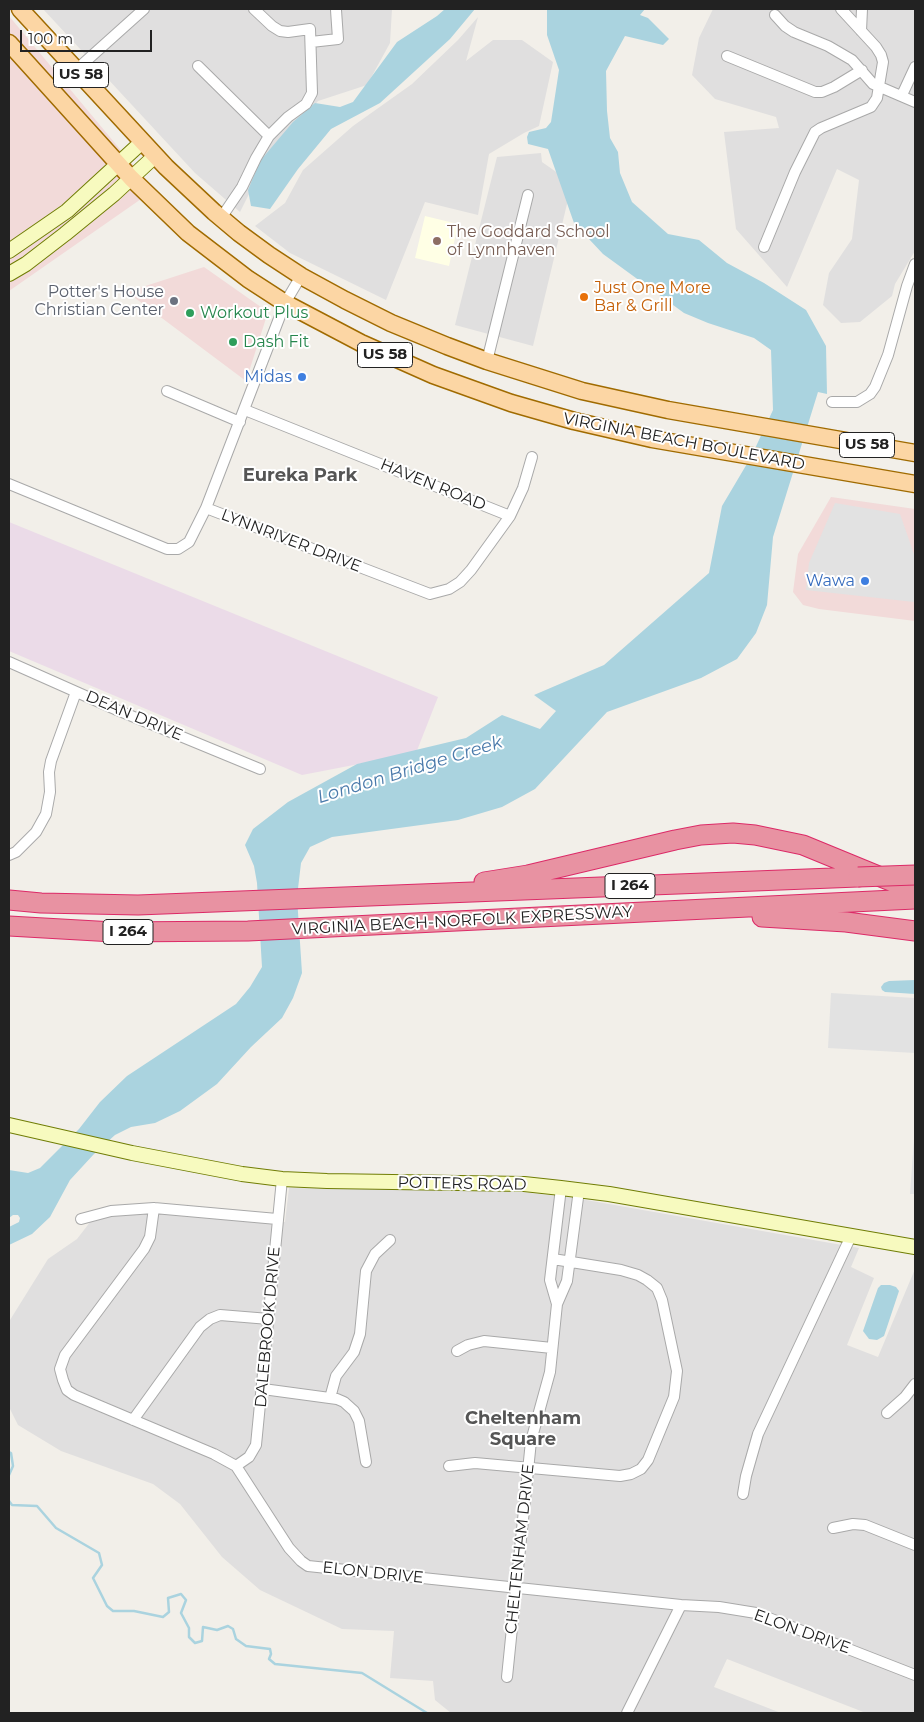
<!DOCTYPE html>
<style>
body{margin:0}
#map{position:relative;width:924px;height:1722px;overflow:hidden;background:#f2efe9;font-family:Montserrat,sans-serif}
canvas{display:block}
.frame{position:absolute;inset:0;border:10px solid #222;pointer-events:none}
.scale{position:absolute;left:20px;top:30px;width:132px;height:22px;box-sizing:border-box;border:2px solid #222;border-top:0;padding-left:6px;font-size:15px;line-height:18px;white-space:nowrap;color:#222;-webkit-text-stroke:4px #fff;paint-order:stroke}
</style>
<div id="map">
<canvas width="924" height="1722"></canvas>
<div class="frame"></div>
<div class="scale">100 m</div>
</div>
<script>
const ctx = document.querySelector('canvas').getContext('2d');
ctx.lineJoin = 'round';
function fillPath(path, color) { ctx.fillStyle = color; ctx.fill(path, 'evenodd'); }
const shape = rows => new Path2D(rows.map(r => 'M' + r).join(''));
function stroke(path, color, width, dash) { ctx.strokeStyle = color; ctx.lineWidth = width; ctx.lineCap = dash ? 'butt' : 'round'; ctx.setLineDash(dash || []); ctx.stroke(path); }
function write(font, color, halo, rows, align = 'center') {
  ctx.font = font + ' Montserrat,sans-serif'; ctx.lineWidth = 4; ctx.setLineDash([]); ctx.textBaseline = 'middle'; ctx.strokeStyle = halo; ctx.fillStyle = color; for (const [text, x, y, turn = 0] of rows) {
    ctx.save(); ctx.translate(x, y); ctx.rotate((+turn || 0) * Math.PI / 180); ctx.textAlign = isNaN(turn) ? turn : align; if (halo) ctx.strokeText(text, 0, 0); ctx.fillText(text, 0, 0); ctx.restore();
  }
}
fillPath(shape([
 [43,9,392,9,390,43,367,85,318,101,263,166,240,212,195,173],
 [713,9,915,9,915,251,895,284,892,296,860,322,841,323,823,305,829,273,852,239,859,180,837,169,787,287,736,229,724,132,779,128,776,117,715,99,692,75,699,38],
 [478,17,466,61,493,40,522,40,553,62,539,126,524,133,489,154,478,215,425,202,386,300,290,253,255,226,285,203,303,170,353,126,412,84,458,40],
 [541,153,542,162,572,183,533,346,455,325,497,157],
 [289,1188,511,1191,569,1197,859,1248,851,1267,874,1278,847,1345,878,1357,915,1269,915,1713,866,1713,727,1659,714,1687,781,1713,451,1713,435,1700,433,1681,390,1678,394,1631,342,1629,260,1590,222,1557,180,1504,153,1484,61,1451,18,1425,9,1407,10,1320,48,1259,77,1239,94,1217,129,1212,171,1214,285,1222]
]), '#e0dfdf');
fillPath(shape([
 [9,16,154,190,9,291],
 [204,267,268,312,246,381,127,292],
 [831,497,915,509,915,621,819,609,803,605,793,592,798,554]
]), '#f2dad9');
fillPath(shape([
 [9,522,438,697,416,753,302,775,9,651]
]), '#ebdbe8');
fillPath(shape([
 [425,216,458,224,449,266,415,258]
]), '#ffffe5');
fillPath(shape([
 [835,503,900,514,915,557,914,602,806,590,809,563],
 [831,993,915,998,915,1053,828,1048],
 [914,1139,915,1139,915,1194,910,1194]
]), '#e2e2e2');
fillPath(shape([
 [445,9,475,9,450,39,380,103,331,129,298,169,270,209,251,206,248,190,260,161,293,122,315,103,340,107,353,102,397,42,437,16],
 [547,9,645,9,640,15,648,18,669,39,663,45,625,36,606,71,607,111,610,138,618,152,620,173,632,202,668,234,699,240,727,263,764,283,806,310,826,346,827,394,818,392,773,537,767,605,756,633,737,659,701,678,607,712,535,789,502,807,458,820,332,837,310,847,301,863,297,897,302,973,293,998,282,1018,251,1047,217,1084,180,1111,155,1123,131,1127,115,1135,94,1154,70,1180,50,1217,32,1234,9,1245,9,1227,19,1222,20,1218,18,1215,13,1215,9,1218,9,1170,28,1173,40,1168,79,1129,100,1102,127,1076,236,1004,250,987,262,967,257,883,254,866,245,845,253,829,288,802,357,764,466,738,502,715,540,729,556,711,534,695,604,665,709,573,722,506,751,457,773,410,771,350,754,338,708,323,684,313,603,254,574,223,548,149,528,144,527,137,529,132,546,128,551,122,559,70,547,35],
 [915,980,915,994,885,992,882,990,881,987,884,983,889,981],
 [881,1285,890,1285,896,1287,899,1291,884,1336,877,1340,869,1339,863,1331,878,1288]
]), '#aad3df');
stroke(shape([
 [9,1452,11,1453,13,1466,9,1475],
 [9,1501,12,1505,37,1506,56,1528,99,1553,102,1565,93,1578,107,1606,113,1611,134,1611,163,1617,169,1612,168,1598,181,1594,186,1600,181,1613,189,1628,189,1637,195,1643,202,1641,203,1627,217,1630,228,1626,233,1629,236,1639,246,1646,270,1649,271,1654,269,1659,275,1664,362,1673,427,1713]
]), '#aad3df', 2.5);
const street = shape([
 [775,15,785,26,794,32,828,46,852,60,873,84,915,102],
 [861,31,862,9],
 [311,42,338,39,336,10],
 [727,56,815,92,822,92,834,87,862,70],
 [198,66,269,136],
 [76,70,144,9],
 [902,95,915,67],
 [221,218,242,187,256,158,269,136,288,117,306,104,312,93,310,29,288,32,280,31,272,26,254,9],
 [764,247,795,172,815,132,821,128,871,107,877,98,883,62,881,55,876,47,841,9],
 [487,361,528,195],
 [167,391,240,422],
 [832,402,857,402,870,394,875,387,888,355,907,286,915,264],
 [245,410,510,516],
 [9,484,167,549,178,549,189,542,206,508,430,594,449,589,460,582,471,570,510,516,523,488,532,457],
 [206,508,285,303,301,276],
 [9,662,117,710,260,769],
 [9,855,16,852,36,832,46,814,50,792,49,772,51,761,76,692],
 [154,1208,150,1237,144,1249,65,1355,60,1369,63,1380,67,1390,74,1395,214,1454,236,1466,289,1548,301,1561,308,1566,681,1605,719,1607,756,1613,915,1675],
 [81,1219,111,1211,154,1208,277,1219],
 [557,1304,550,1280,561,1188],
 [457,1351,468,1345,484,1341,552,1348],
 [263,1389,337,1399,344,1402,354,1411,359,1421,366,1462],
 [330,1398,336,1376,354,1352,360,1334,366,1271,375,1254,390,1240],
 [887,1413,905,1397,915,1384],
 [133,1420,200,1327,210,1319,220,1315,269,1319],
 [236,1466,249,1457,256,1445,282,1179],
 [449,1466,475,1463,620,1476,631,1474,641,1469,648,1460,674,1397,677,1371,662,1300,657,1288,647,1280,638,1275,621,1270,553,1259],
 [743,1494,746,1476,758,1434,851,1236],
 [833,1528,853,1524,865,1525,915,1545],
 [507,1677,531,1441,550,1372,557,1304,567,1281,579,1190],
 [627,1713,681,1605]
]);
const secondary = shape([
 [9,251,67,211,142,142],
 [9,274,26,264,65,234,114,194,155,156],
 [9,1125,132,1153,242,1174,282,1179,327,1181,524,1184,561,1188,609,1194,915,1247]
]);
const primary = shape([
 [20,9,166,167,214,212,239,233,269,255,301,276,345,300,391,323,447,346,487,361,582,391,668,410,915,453],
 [9,43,131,178,188,233,248,279,285,303,361,343,433,375,511,403,574,421,652,439,915,484]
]);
const highway = shape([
 [484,882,528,875,675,840,701,835,733,833,755,835,803,845,915,891],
 [9,900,41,903,138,905,858,877],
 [762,917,846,922,915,931],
 [9,926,114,932,248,931,915,899]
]);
stroke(street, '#a9a9a9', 12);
stroke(secondary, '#707d05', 16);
stroke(primary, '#a06b00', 19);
stroke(highway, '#dc2a67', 21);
stroke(street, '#fff', 10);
stroke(secondary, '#f7fabf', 14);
stroke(primary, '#fcd6a4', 16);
stroke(highway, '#e892a2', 19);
const highwayBridge = shape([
 [858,877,915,875]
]);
stroke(highwayBridge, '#dc2a67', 21, []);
stroke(highwayBridge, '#e892a2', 19);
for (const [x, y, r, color] of [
 [437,241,5,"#8d6e63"],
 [584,297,5,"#e8710a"],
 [174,301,5,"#6b7280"],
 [190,313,5,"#2e9e5b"],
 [233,342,5,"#2e9e5b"],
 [302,377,5,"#3f7fe0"],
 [865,581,5,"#3f7fe0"]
]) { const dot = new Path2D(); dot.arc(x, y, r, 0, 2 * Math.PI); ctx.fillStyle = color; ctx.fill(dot); stroke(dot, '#fff', 2); }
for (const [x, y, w] of [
 [81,75,55],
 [385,355,55],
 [867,445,55],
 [630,886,50],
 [128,932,50]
]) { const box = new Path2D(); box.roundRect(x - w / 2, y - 12.5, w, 25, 4); ctx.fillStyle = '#fff'; ctx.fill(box); stroke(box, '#222', 1); }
write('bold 15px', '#222', null, [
 ["US 58",81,75],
 ["US 58",385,355],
 ["US 58",867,445],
 ["I 264",630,886],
 ["I 264",128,932]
]);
write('16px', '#785e54', '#fff', [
 ["The Goddard School",447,232],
 ["of Lynnhaven",447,250]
], 'left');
write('16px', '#c56008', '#fff', [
 ["Just One More",594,288],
 ["Bar & Grill",594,306]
], 'left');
write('16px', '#5b616d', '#fff', [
 ["Potter's House",164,292],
 ["Christian Center",164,310]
], 'right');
write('16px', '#27864d', '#fff', [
 ["Workout Plus",200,313],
 ["Dash Fit",243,342]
], 'left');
write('16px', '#366cbe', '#fff', [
 ["Midas",292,377],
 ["Wawa",855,581]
], 'right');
write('16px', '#222', '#fff', [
 ["VIRGINIA BEACH BOULEVARD",684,442,11],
 ["HAVEN ROAD",433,485,22],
 ["LYNNRIVER DRIVE",291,541,21],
 ["DEAN DRIVE",134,716,23],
 ["VIRGINIA BEACH-NORFOLK EXPRESSWAY",462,921,-3],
 ["POTTERS ROAD",462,1184,1],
 ["DALEBROOK DRIVE",268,1327,-85],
 ["CHELTENHAM DRIVE",520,1549,-84],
 ["ELON DRIVE",373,1573,6],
 ["ELON DRIVE",802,1632,20]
]);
write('bold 18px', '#555', '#fff', [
 ["Eureka Park",300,476],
 ["Cheltenham",523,1419],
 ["Square",523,1440]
]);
write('italic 18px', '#4a7aab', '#fff', [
 ["London Bridge Creek",410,770,-17]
]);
</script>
